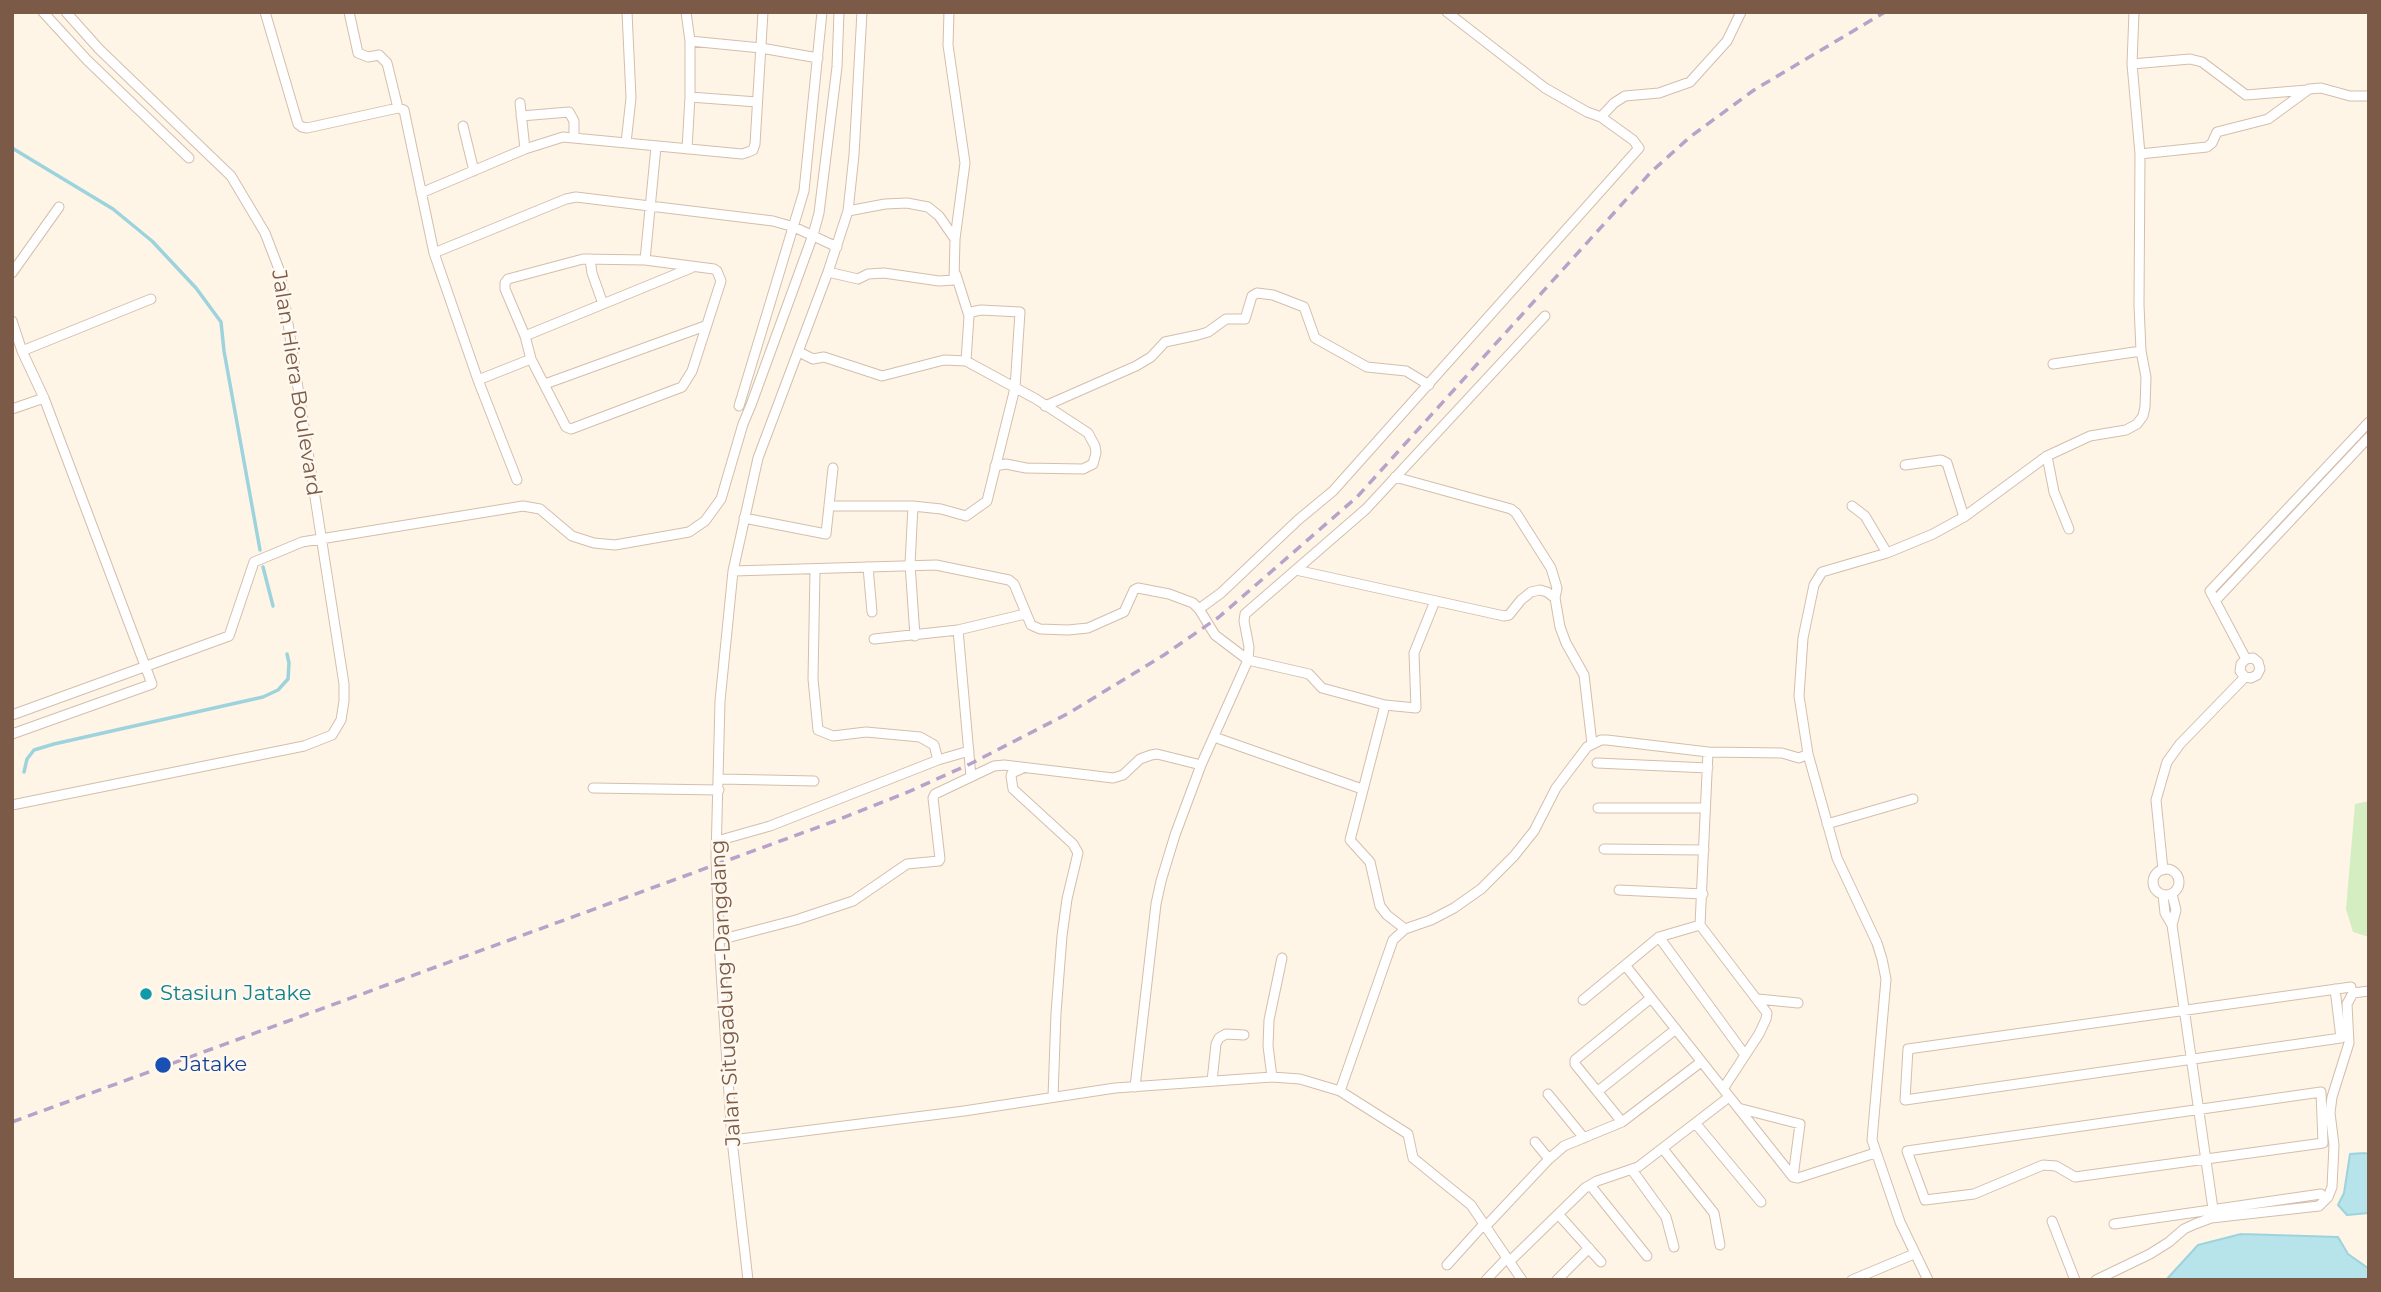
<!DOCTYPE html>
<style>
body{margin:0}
#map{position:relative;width:2381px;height:1292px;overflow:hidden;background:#fef5e6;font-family:Montserrat,sans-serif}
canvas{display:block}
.frame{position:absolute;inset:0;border:14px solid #7b5a47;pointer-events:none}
</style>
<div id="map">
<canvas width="2381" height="1292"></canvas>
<div class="frame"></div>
</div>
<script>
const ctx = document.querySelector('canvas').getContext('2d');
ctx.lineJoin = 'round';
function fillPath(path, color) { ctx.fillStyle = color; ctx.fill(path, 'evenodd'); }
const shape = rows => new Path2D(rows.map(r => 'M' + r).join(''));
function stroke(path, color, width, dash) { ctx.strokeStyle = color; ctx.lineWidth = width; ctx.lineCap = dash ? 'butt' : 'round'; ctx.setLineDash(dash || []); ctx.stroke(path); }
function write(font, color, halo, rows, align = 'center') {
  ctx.font = font + ' Montserrat,sans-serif'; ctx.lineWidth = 5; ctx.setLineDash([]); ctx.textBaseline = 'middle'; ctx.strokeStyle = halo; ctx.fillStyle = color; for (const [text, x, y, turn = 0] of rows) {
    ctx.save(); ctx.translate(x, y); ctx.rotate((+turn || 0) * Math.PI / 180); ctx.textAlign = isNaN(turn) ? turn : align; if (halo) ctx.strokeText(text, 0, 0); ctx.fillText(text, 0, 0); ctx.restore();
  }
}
fillPath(shape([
 [2369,801,2369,937,2353,932,2346,909,2355,804]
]), '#d4eec2');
const water = shape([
 [2364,1153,2369,1154,2369,1213,2347,1215,2338,1205,2344,1193,2350,1154,2364,1153],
 [2241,1234,2338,1237,2348,1254,2368,1268,2369,1280,2166,1280,2198,1245,2241,1234]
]);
fillPath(water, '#b7e3ea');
stroke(water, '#9dd3dd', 2);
stroke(shape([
 [12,148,113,209,152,241,196,288,221,322,224,351,260,550],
 [263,567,273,606],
 [24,772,27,759,34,750,54,744,263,697,278,690,288,679,289,663,287,654]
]), '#9dd3dd', 3.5);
const street = shape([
 [43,12,87,60,189,158],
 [265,12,298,124,302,127,307,128,398,108,404,110,434,253,478,380,517,480],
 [349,12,358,53,368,57,379,55,387,63,398,108],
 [686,12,690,41,690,97,687,149],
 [1447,12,1545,88,1587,112,1601,117,1614,103,1625,96,1659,93,1690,82,1727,41,1741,12],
 [690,41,761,48,818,58],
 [2132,64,2190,59,2202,62,2246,95,2307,90],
 [690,97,757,102],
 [520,103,525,149],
 [521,116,569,112,574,121,574,137],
 [463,126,474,171],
 [626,143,631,98,627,12],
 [2140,154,2207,147,2212,143,2217,132,2268,119,2309,89,2321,88,2350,96,2369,96],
 [421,193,525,149,563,137,742,154,748,152,753,150,755,144,763,12],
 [848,211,885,204,907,203,928,207,939,216,955,239],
 [434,253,566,199,576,197,773,221,794,227,837,247],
 [583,259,645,260,714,269,717,271,721,281,692,371,682,387,571,429,566,427,531,359,525,336,505,289,505,283,508,279,583,259],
 [590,259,592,273,603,304],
 [645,260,656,147],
 [828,272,858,279,868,274,884,273,939,281,954,280,955,239,965,163,948,45,949,12],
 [12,273,59,207],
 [956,275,969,316],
 [12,321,22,351,44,398,152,684,12,734],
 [525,336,691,268],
 [22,351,151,299],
 [799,352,813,359,824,357,882,376,944,360,966,361,1036,399,1088,433,1095,446,1096,453,1093,464,1083,469,1026,468,1006,464,995,466],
 [2053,364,2141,351],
 [478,380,531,359],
 [545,384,705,326],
 [739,406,804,191,822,12],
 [1045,406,1136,366,1151,357,1165,342,1198,335,1208,332,1226,319,1245,319,1252,296,1257,293,1273,295,1304,307,1315,338,1367,367,1406,371,1429,385],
 [12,409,44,398],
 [2047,456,2054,492,2069,529],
 [1905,465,1941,460,1947,463,1964,517],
 [1395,477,1511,509,1516,513,1551,568,1557,588,1555,598,1560,627,1566,643,1584,675,1592,744],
 [830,506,913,506,941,509,966,516,987,501,1015,388,1020,312,981,310,971,312,969,316,966,361],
 [913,506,910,564,915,636],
 [1852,506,1865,516,1887,553],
 [744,518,826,534,833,468],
 [868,567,872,612],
 [815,570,813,679,818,730,833,736,866,732,920,737,934,745,938,760],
 [1296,570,1504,616,1509,615,1521,600,1531,592,1540,590,1547,592,1555,598],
 [733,571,936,565,1009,580,1014,584,1031,625,1040,629,1068,630,1088,628,1124,612,1134,590,1138,588,1169,594,1193,603,1199,609,1221,593,1298,520,1333,491,1639,148,1633,140,1601,117],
 [2215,601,2369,437],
 [1199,609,1215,635,1248,660,1309,674,1322,688,1385,705,1416,708,1414,653,1435,601],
 [958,630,1025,614],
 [874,639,958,630,971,777],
 [2246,659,2210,591,2369,422],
 [1385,705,1350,840,1370,862,1380,906,1387,915,1405,929],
 [12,715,229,636,254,562,302,542,523,506,540,509,572,536,594,543,615,545,689,532,705,521,721,499,743,424,751,405,813,235,819,213,837,67,839,12],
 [1214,737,1362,789],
 [1708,752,1700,925,1767,1013,1766,1019,1759,1034,1723,1089],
 [1597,763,1708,768],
 [1021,769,1012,773,1011,776,1013,789,1073,844,1078,853,1067,899,1062,936,1056,1013,1053,1097],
 [720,779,814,781],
 [593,788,719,790],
 [12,805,304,746,332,735,341,720,344,701,344,684,280,272,265,233,231,176,99,49,66,12],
 [1598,808,1705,808],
 [1827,824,1913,799],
 [717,841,770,826,938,760,969,751],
 [1604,849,1704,850],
 '2153 882a13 13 0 1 1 26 0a13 13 0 1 1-26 0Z',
 [2163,870,2156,800,2167,762,2180,744,2245,677,2251,678,2257,675,2260,669,2258,662,2253,658,2246,659,2241,664,2240,671,2245,677],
 [1619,890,1703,894],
 [2163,895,2165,913,2172,925,2213,1209],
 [2172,925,2176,910,2172,894],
 [1659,937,1745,1055],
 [719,940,796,920,853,901,907,864,939,861,940,859,933,798,935,794,994,766,1004,765,1113,778,1123,775,1140,759,1151,755,1157,754,1201,765],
 [1625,965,1793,1177,1798,1178,1875,1153],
 [2335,989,2341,1038,1905,1100,1908,1049,2351,987],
 [1758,999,1798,1003],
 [1583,1000,1659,937,1700,925],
 [1272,1077,1268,1046,1269,1020,1282,958],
 [1212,1081,1216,1044,1219,1038,1226,1034,1244,1035],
 [1135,1087,1156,904,1161,881,1175,835,1201,765,1248,660,1249,647,1244,621,1245,614,1366,509,1545,316],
 [1340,1091,1393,940,1405,929,1431,920,1454,908,1481,889,1514,856,1534,831,1556,788,1587,747,1601,740,1607,740,1708,752,1782,753,1799,758,1808,754],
 [1598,1091,1676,1029],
 [2321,1092,2323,1143,2075,1177,2056,1166,2043,1165,1974,1194,1925,1200,1907,1151,2321,1092],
 [1548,1094,1584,1138],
 [1738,1108,1800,1124,1793,1177],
 [1622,1122,1575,1064,1575,1060,1651,998],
 [1696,1124,1761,1202],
 [732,1140,964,1111,1115,1088,1272,1077,1300,1079,1340,1091,1408,1134,1413,1158,1471,1205,1522,1280],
 [1535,1142,1549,1159],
 [1663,1149,1714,1213,1720,1245],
 [1632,1170,1666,1217,1674,1247],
 [1590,1185,1647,1256],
 [1558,1214,1601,1262],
 [2052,1221,2075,1280],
 [2114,1224,2321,1194],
 [1486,1226,1549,1159,1564,1146,1622,1122,1701,1062],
 [1510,1261,1585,1188,1597,1181,1638,1167,1729,1097],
 [1447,1265,1484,1224],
 [748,1280,732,1140,719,940,716,857,720,701,733,571,758,458,828,272,848,211,854,155,862,12],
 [1486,1280,1507,1258],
 [1557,1280,1589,1248],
 [1852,1280,1914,1254],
 [1928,1280,1900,1222,1872,1140,1886,979,1882,959,1877,943,1837,858,1808,754,1799,696,1803,638,1814,585,1822,572,1887,553,1933,534,1964,517,2047,456,2090,436,2126,430,2137,424,2143,416,2145,407,2146,377,2141,351,2139,305,2140,154,2132,64,2134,12],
 [2096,1280,2150,1254,2169,1242,2184,1229,2195,1224,2211,1218,2319,1206,2328,1197,2332,1187,2334,1145,2330,1113,2332,1097,2349,1043,2347,1004,2353,993,2369,991]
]);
stroke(street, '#d4bead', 11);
stroke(street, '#fff', 9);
stroke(shape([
 [12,1122,835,821,908,792,970,764,1069,713,1164,655,1219,617,1357,497,1651,172,1690,137,1754,90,1885,12]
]), '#b8a2ca', 3.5, [10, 7]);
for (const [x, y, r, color] of [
 [146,994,7,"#0f9aa8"],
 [163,1065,9,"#1a4fb4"]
]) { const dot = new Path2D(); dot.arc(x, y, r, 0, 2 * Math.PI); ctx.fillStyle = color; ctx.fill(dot); stroke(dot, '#fff8ee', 2.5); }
write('21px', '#7b5a47', '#fff8ee', [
 ["Jalan Hiera Boulevard",296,383,81],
 ["Jalan Situgadung-Dangdang",726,993,-93]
]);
write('21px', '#0d838f', '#fff8ee', [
 ["Stasiun Jatake",160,994]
], 'left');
write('21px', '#164399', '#fff8ee', [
 ["Jatake",179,1065]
], 'left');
</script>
